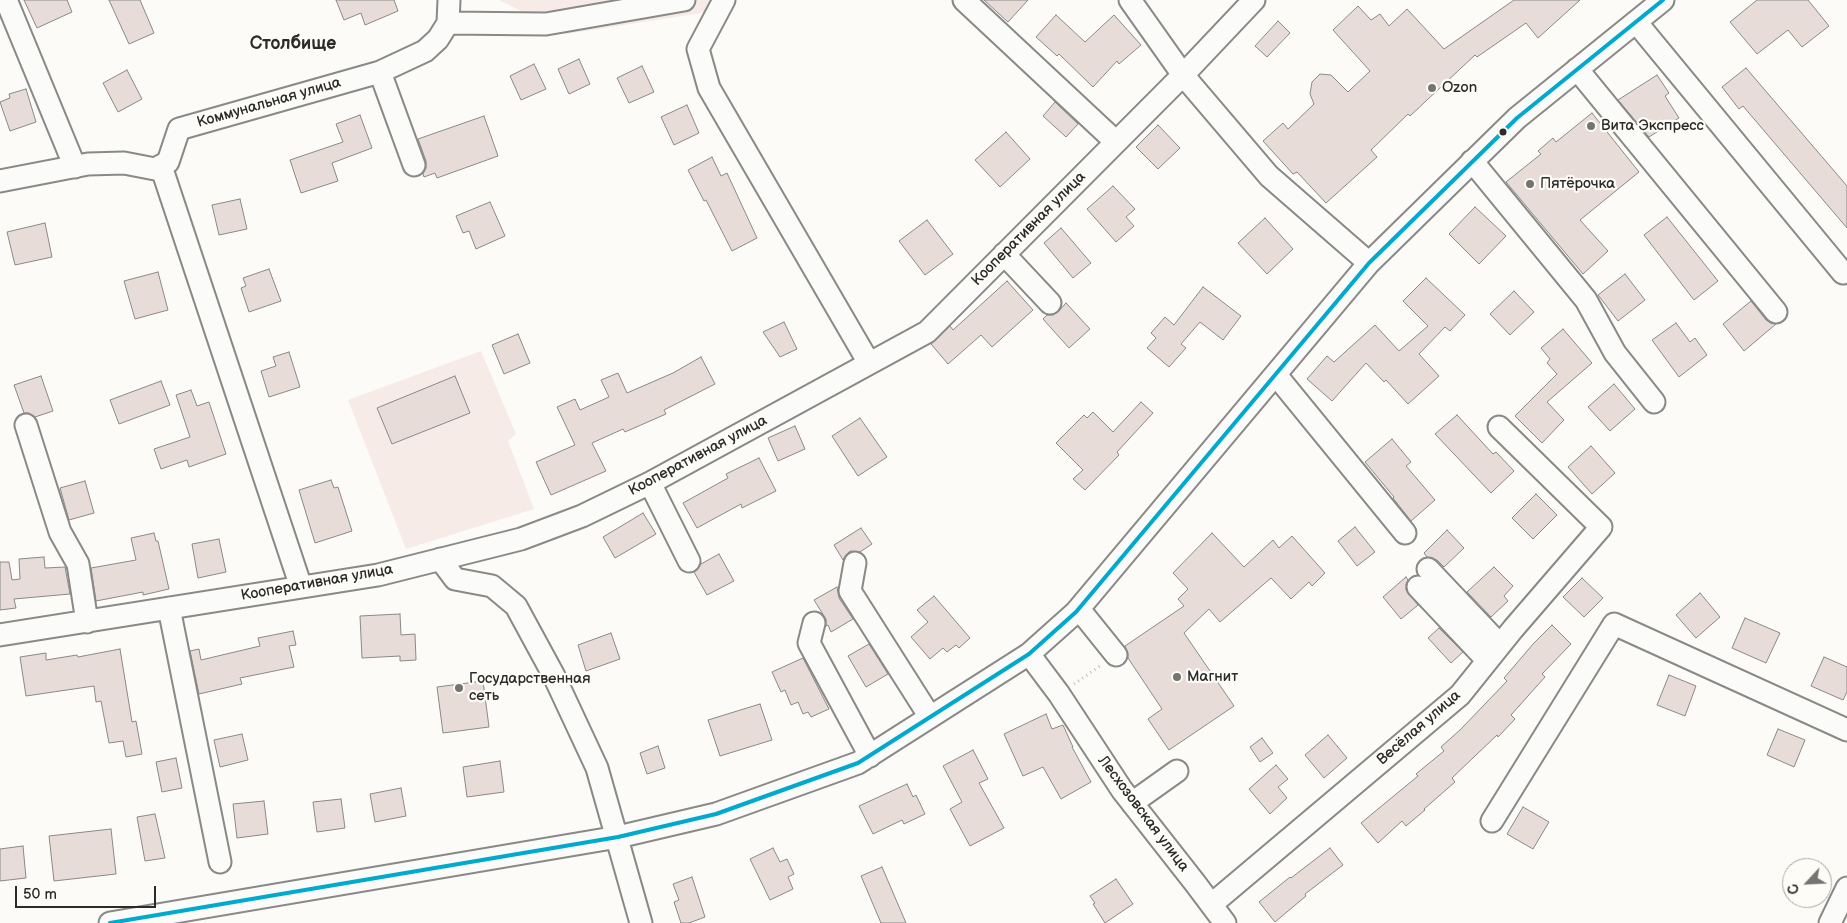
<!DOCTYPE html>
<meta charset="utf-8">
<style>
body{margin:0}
#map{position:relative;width:1847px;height:923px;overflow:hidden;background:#fcfbf8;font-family:"Balsamiq Sans",sans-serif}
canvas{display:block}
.north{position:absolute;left:1782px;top:858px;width:50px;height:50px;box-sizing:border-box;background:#fdfcf7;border:1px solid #a9a8a5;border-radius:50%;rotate:245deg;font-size:14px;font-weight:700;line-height:20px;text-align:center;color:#2b2b2b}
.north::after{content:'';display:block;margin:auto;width:18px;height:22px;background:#747473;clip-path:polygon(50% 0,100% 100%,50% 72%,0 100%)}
.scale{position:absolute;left:15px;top:886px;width:141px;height:22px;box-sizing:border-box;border:2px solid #2b2b2b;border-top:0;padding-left:6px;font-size:15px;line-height:18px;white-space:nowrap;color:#2b2b2b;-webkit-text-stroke:4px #fdfcf7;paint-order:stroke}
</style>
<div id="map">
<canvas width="1847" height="923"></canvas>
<div class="north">С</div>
<div class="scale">50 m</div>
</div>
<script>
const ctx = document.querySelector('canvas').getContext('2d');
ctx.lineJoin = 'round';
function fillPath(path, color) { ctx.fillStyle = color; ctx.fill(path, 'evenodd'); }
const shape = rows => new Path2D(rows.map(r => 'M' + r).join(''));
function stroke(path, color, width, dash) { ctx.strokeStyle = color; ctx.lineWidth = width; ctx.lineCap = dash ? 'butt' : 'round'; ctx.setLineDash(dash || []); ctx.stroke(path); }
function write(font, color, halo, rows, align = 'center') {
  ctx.font = font + ' "Balsamiq Sans",sans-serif'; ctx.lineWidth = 4.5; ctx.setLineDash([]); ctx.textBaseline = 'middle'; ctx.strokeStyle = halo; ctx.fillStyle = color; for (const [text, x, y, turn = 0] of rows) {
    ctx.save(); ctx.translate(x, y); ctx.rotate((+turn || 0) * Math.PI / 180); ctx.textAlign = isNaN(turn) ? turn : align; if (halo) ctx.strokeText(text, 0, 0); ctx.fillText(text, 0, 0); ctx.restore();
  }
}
fillPath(shape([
 [499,0,714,0,708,12,566,34],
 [481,351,516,434,508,441,534,509,406,549,348,400]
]), '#f6ebe7');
const building = shape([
 [24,0,67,0,72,12,37,28,24,0],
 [109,0,140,0,154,33,129,44,109,0],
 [336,0,394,0,398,11,365,25,361,13,344,20,336,0],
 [984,0,1028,0,1008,22,984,0],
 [1514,0,1580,0,1538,38,1526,23,1477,57,1475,55,1410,116,1408,114,1371,150,1377,157,1326,203,1297,172,1293,174,1263,141,1283,123,1288,129,1314,104,1310,94,1312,82,1320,74,1331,75,1348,92,1370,71,1333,30,1358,6,1371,20,1380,14,1389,26,1407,9,1444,49,1514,0],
 [1757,0,1808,0,1829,26,1802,47,1788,30,1757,54,1730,22,1757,0],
 [1056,15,1085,42,1114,15,1141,45,1119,64,1117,61,1093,87,1059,54,1057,56,1036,37,1056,15],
 [1278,21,1290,33,1267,57,1255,46,1278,21],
 [579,59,590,84,569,94,558,69,579,59],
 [534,64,546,89,521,100,510,76,534,64],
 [642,66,654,92,629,103,617,78,642,66],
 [1746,68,1847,186,1847,228,1743,106,1739,109,1722,87,1746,68],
 [127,70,142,99,118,112,103,83,127,70],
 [1657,75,1669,93,1665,96,1679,118,1649,137,1618,100,1657,75],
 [26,89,36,122,10,131,0,102,10,98,9,94,26,89],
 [1055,102,1078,124,1066,137,1043,116,1055,102],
 [687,105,699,133,674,145,661,117,687,105],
 [1592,113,1639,172,1580,220,1608,251,1583,274,1506,182,1541,154,1538,151,1553,138,1556,142,1592,113],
 [360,115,372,148,332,163,338,181,301,193,290,160,343,142,336,124,360,115],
 [484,116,498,156,437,178,435,173,424,177,423,174,426,168,426,161,418,139,484,116],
 [1158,125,1180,148,1158,169,1136,147,1158,125],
 [1006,132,1030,159,1000,187,975,160,1006,132],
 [712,157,721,176,727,173,757,238,732,251,706,200,704,201,688,170,712,157],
 [1113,186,1135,209,1126,217,1134,226,1116,242,1087,209,1113,186],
 [240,199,247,229,219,235,212,205,240,199],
 [490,202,505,236,476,249,469,231,463,233,456,216,490,202],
 [1475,207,1506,236,1479,264,1449,234,1475,207],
 [1667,217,1718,281,1694,300,1644,235,1667,217],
 [1265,218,1293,249,1267,274,1238,243,1265,218],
 [927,220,953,254,925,275,899,241,927,220],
 [45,223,52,257,15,265,7,232,45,223],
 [1061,228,1091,263,1073,278,1044,243,1061,228],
 [269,269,281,301,249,312,241,288,246,286,243,278,269,269],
 [158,272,168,310,135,319,124,281,158,272],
 [1625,274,1645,300,1618,321,1598,295,1625,274],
 [1426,278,1465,315,1450,331,1445,327,1419,354,1439,376,1408,404,1386,380,1384,382,1366,363,1332,401,1307,379,1327,356,1334,362,1375,325,1399,351,1428,326,1403,301,1426,278],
 [1007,281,1033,310,992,347,981,335,948,364,931,344,950,326,953,330,1007,281],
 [1203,287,1241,316,1223,340,1200,322,1181,344,1186,348,1169,367,1147,348,1156,338,1151,333,1165,317,1174,325,1203,287],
 [1514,291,1534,312,1510,335,1490,314,1514,291],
 [1751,301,1766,320,1771,323,1776,324,1744,351,1723,324,1751,301],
 [1066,303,1090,329,1069,348,1043,319,1047,315,1053,315,1058,312,1066,303],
 [784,322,797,349,780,357,763,332,784,322],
 [1676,323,1690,342,1695,338,1707,355,1679,377,1652,340,1676,323],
 [1563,329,1592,363,1547,402,1564,420,1542,443,1515,416,1557,374,1547,363,1550,359,1541,348,1563,329],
 [518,334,530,363,504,374,492,345,518,334],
 [289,352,300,387,269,397,261,371,276,366,273,357,289,352],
 [701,357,715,384,664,410,666,414,625,432,623,429,592,443,606,471,551,495,536,462,575,445,557,407,575,399,580,410,609,397,601,380,618,373,627,393,673,373,701,357],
 [41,376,53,411,35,417,29,413,24,413,14,385,41,376],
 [455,376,470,413,392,444,377,408,455,376],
 [161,381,170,405,119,424,110,400,161,381],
 [1614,384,1635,409,1610,431,1588,407,1614,384],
 [191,390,197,406,209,402,226,454,189,467,187,460,161,469,154,449,190,437,176,395,191,390],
 [1141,402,1153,413,1117,452,1119,455,1085,490,1073,479,1083,470,1056,443,1084,415,1087,418,1093,412,1113,432,1141,402],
 [1457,415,1493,454,1496,452,1514,471,1491,493,1435,434,1457,415],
 [860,418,887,457,858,476,832,436,860,418],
 [795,426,805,449,778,461,768,438,795,426],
 [1392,439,1411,462,1406,466,1435,500,1411,521,1393,498,1394,497,1365,462,1392,439],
 [1591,446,1615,473,1592,494,1568,467,1591,446],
 [759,458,776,491,742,508,741,504,697,528,683,503,728,478,726,474,759,458],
 [331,480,334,488,338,487,352,531,315,543,299,490,331,480],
 [85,481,94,513,69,520,60,488,85,481],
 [1536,494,1557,515,1533,539,1512,518,1536,494],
 [643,513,656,534,615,558,603,537,643,513],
 [1355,527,1375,552,1357,566,1338,541,1355,527],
 [861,528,872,544,860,552,850,551,846,555,843,560,834,545,861,528],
 [1447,530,1464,548,1444,567,1437,560,1427,557,1424,553,1447,530],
 [154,533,156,541,158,541,169,589,143,595,143,592,96,601,91,568,136,560,131,538,154,533],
 [1212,533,1244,567,1273,540,1279,548,1292,536,1325,573,1312,586,1309,582,1291,599,1271,578,1220,622,1209,609,1184,633,1234,706,1169,750,1148,719,1162,709,1128,658,1128,653,1125,646,1184,606,1178,599,1188,589,1173,573,1212,533],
 [219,539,226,572,198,578,192,544,219,539],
 [719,554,734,581,707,595,694,572,701,564,719,554],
 [44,557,45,568,65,567,70,594,14,599,16,608,0,610,0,562,9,562,12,580,20,579,19,559,44,557],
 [1494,567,1513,586,1504,596,1508,601,1491,617,1467,592,1494,567],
 [1406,577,1408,580,1406,584,1406,590,1418,605,1401,619,1383,597,1406,577],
 [1582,578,1603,598,1584,617,1563,597,1582,578],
 [837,587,839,598,853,619,831,632,828,625,826,626,826,619,814,600,837,587],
 [1700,593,1720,617,1696,638,1676,615,1700,593],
 [934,596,970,638,959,648,956,645,947,652,943,648,930,659,911,637,928,622,917,610,934,596],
 [400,614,401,635,415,634,416,660,400,661,400,656,362,658,360,616,400,614],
 [1745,618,1780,633,1766,663,1732,648,1745,618],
 [1552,625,1571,644,1542,674,1545,677,1511,715,1515,719,1498,737,1497,735,1452,778,1455,782,1424,809,1425,810,1406,826,1402,821,1378,843,1361,823,1418,776,1416,774,1444,751,1441,747,1461,729,1507,681,1504,678,1534,643,1552,625],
 [1439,628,1463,652,1451,663,1428,638,1439,628],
 [293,631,296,645,289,646,294,667,240,678,242,684,199,694,190,651,199,649,201,660,260,646,258,638,293,631],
 [611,633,620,659,586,671,578,645,611,633],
 [869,644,888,674,866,687,848,656,869,644],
 [120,649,132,722,136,721,142,754,126,757,123,741,109,743,101,701,96,702,94,686,26,696,20,657,46,653,46,660,77,655,78,657,120,649],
 [1824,657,1847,667,1847,692,1843,700,1811,686,1824,657],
 [803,658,829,709,811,717,808,712,803,714,798,702,791,705,785,690,781,692,772,672,803,658],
 [1669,675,1696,686,1685,716,1657,705,1669,675],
 [483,681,489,727,443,733,437,687,483,681],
 [760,704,772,740,720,756,708,720,760,704],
 [1046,714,1052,729,1063,725,1073,747,1072,747,1091,782,1061,799,1043,767,1023,776,1004,734,1046,714],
 [1778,729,1805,740,1794,767,1767,755,1778,729],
 [242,734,248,760,220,767,214,740,242,734],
 [1328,735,1347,758,1324,778,1305,755,1328,735],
 [1262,738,1273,753,1260,762,1250,747,1262,738],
 [658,746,665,768,647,774,640,753,658,746],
 [973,750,988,779,979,783,1004,828,970,846,950,809,962,802,943,766,973,750],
 [176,758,182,788,162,792,156,762,176,758],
 [500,761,504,792,467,797,463,767,500,761],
 [1276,765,1288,779,1278,787,1287,798,1270,814,1249,789,1276,765],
 [907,784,913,797,916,795,925,814,904,824,902,820,873,834,859,806,907,784],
 [401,788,406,816,375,822,370,794,401,788],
 [341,799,345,828,317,832,313,802,341,799],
 [264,801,268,834,237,838,233,804,264,801],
 [1523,807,1549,822,1533,849,1507,834,1523,807],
 [155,814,165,858,145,861,137,817,155,814],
 [111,829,116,874,54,881,49,836,111,829],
 [23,846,26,878,0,881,0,849,23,846],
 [773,848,780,862,787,859,794,874,788,877,793,889,770,900,750,859,773,848],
 [1330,848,1343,865,1305,894,1306,896,1275,922,1259,902,1290,877,1291,878,1330,848],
 [882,867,906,923,881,923,861,876,882,867],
 [692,877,705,917,689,923,681,923,674,902,679,900,673,884,692,877],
 [1116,879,1133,904,1105,923,1093,904,1095,903,1090,896,1116,879]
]);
fillPath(building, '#e8dcd9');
stroke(building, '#898987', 1);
const minor = shape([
 [724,0,698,49,709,88,869,363],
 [964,0,1116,142],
 [1130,0,1183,75,1269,176,1369,263],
 [7,2,75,167],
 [1636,22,1843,273],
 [448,23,449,0],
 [1577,69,1776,312],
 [380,72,414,165],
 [1472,161,1586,300,1615,353,1654,402],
 [161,166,301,587],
 [0,181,88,164,124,163,155,169,168,162,179,129,380,72,425,51,438,39,448,23,546,24,684,0],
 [1004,254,1050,303],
 [1276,375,1405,533],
 [26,425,60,532,78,564,87,622],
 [650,483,689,561],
 [440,559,455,579,492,586,516,606,554,676,597,768,641,923],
 [855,563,850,591,930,717],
 [1428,569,1500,645],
 [1418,587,1487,660],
 [169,608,220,862],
 [1079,609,1116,655],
 [814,623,809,643,870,756],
 [0,635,378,575,521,539,582,516,650,483,927,332,1183,75,1254,0],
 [1029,654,1059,694,1122,790,1195,883,1225,923],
 [1132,803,1177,771],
 [1492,821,1614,624,1847,730],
 [1212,904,1460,695,1513,629,1601,527,1499,427],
 [110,923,618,837,716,814,858,763,1029,654,1076,612,1369,263,1517,118,1663,0],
 [1830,923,1847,888]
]);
stroke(minor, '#898987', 25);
stroke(shape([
 [1074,684,1100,666]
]), '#c0bfbc', 3, [1, 4]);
stroke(minor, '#fbfbf9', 21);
stroke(shape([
 [110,923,618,837,716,814,858,763,1029,654,1076,612,1369,263,1517,118,1663,0]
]), '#00a9ce', 4);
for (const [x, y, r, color] of [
 [1432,88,5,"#747473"],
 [1591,126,5,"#747473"],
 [1503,132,4.5,"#2b2b2b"],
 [1530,184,5,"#747473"],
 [1177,677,5,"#747473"],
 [459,688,5,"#747473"]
]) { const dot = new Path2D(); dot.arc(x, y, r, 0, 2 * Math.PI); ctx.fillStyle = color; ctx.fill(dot); stroke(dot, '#fdfcf7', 2); }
write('15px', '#2b2b2b', '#fdfcf7', [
 ["Ozon",1442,88],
 ["Вита Экспресс",1601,126],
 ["Пятёрочка",1540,184],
 ["Магнит",1187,677],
 ["Государственная",469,679],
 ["сеть",469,696]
], 'left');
write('15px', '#2b2b2b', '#fdfcf7', [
 ["Коммунальная улица",269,103,-16],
 ["Кооперативная улица",1029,229,-45],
 ["Кооперативная улица",698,456,-28],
 ["Кооперативная улица",317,583,-10],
 ["Весёлая улица",1419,728,-41],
 ["Лесхозовская улица",1143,814,53]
]);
write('bold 18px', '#2b2b2b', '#fdfcf7', [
 ["Столбище",293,44]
]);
</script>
